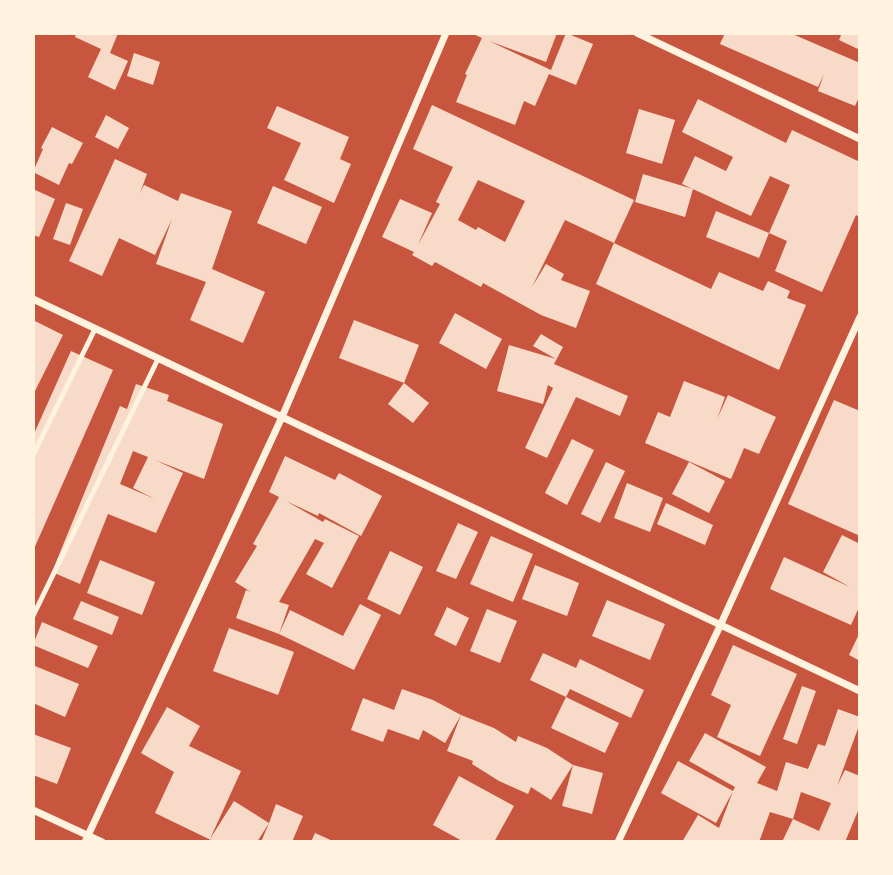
<!DOCTYPE html>
<style>
body{margin:0}
#map{position:relative;width:893px;height:875px;overflow:hidden;background:#c8553d;font-family:Roboto,sans-serif}
canvas{display:block}
.frame{position:absolute;inset:0;border:35px solid #fff3e0;pointer-events:none}
</style>
<div id="map">
<canvas width="893" height="875"></canvas>
<div class="frame"></div>
</div>
<script>
const ctx = document.querySelector('canvas').getContext('2d');
ctx.lineJoin = 'round';
function fillPath(path, color) { ctx.fillStyle = color; ctx.fill(path, 'evenodd'); }
const shape = rows => new Path2D(rows.map(r => 'M' + r).join(''));
function stroke(path, color, width, dash) { ctx.strokeStyle = color; ctx.lineWidth = width; ctx.lineCap = dash ? 'butt' : 'round'; ctx.setLineDash(dash || []); ctx.stroke(path); }
fillPath(shape([
 [76,33,118,33,110,53,128,61,115,90,88,77,101,49,75,37],
 [471,33,557,33,546,62,489,41,551,70,566,33,593,44,576,85,549,74,535,106,524,101,515,125,456,102,467,75,465,74,482,38],
 [725,33,790,33,860,63,860,95,855,106,818,91,824,74,818,87,720,44],
 [842,33,860,33,860,50,839,40],
 [134,53,160,62,153,85,127,76],
 [698,99,786,143,792,130,860,162,860,217,856,215,822,292,775,271,787,241,769,233,790,185,770,176,751,216,682,184,695,156,726,171,733,157,682,132],
 [432,105,634,200,614,243,565,220,532,287,546,264,564,274,561,280,590,291,576,328,541,315,483,283,481,287,435,262,432,266,412,255,414,252,382,237,400,199,432,213,418,245,440,204,436,202,453,167,413,149],
 [478,180,525,201,505,242,478,227,476,230,458,220],
 [277,106,349,137,340,159,351,164,334,203,284,180,301,143,267,128],
 [639,109,675,120,662,164,626,153],
 [106,115,129,128,118,149,95,137],
 [52,127,83,143,72,164,69,163,59,185,33,172,43,149,41,148],
 [115,159,147,174,140,193,144,185,178,201,181,193,232,211,212,269,265,292,243,343,190,320,206,282,156,264,172,219,155,255,119,238,102,276,69,261],
 [643,174,693,189,685,217,635,202],
 [273,186,322,207,306,244,257,223],
 [33,189,55,199,39,237,33,235],
 [66,203,83,209,70,245,53,239],
 [716,211,769,233,759,258,706,237],
 [614,243,711,289,719,272,763,291,768,281,790,291,787,298,806,305,779,370,596,284],
 [455,313,502,339,486,369,439,343],
 [33,320,63,335,33,395],
 [354,320,419,345,404,383,339,358],
 [541,334,563,347,554,364,628,396,620,416,576,397,547,458,525,448,553,388,548,385,543,404,497,391,509,345,556,359,533,346],
 [71,351,113,370,33,551,33,436],
 [684,381,725,397,717,419,728,395,776,417,759,454,744,448,731,479,645,443,658,412,670,417],
 [404,383,429,403,413,423,388,404],
 [136,384,169,395,167,401,223,424,204,479,155,460,183,473,156,533,108,514,80,584,52,572,120,406,127,409],
 [133,451,148,457,133,488,155,499,120,484],
 [834,400,860,411,860,536,788,504],
 [572,439,594,450,567,505,545,493],
 [285,456,335,480,339,473,382,496,361,536,319,513,318,516,286,501,323,522,325,519,359,536,332,588,306,574,324,543,315,539,279,602,289,605,279,634,290,610,343,636,360,604,381,615,354,670,279,634,236,618,246,590,251,592,235,582,257,546,253,544,279,497,269,492],
 [606,462,625,471,600,523,581,514],
 [689,462,725,481,709,513,672,494],
 [627,483,663,498,650,532,614,518],
 [666,503,713,525,705,545,657,524],
 [458,523,478,532,456,579,436,571],
 [842,535,860,544,860,605,851,625,770,589,784,557,850,587,823,572],
 [491,536,533,554,513,602,470,584],
 [390,551,423,567,400,615,367,599],
 [100,560,155,582,142,615,87,593],
 [535,565,579,583,567,616,522,599],
 [607,600,665,624,650,660,592,636],
 [81,601,119,617,112,635,73,619],
 [447,607,469,618,456,646,434,635],
 [487,609,517,621,500,663,470,651],
 [42,622,98,646,88,668,33,645],
 [229,628,294,652,278,695,213,671],
 [860,632,860,661,849,655],
 [733,645,797,674,760,756,717,737,731,705,711,695],
 [543,653,576,668,580,659,644,690,631,718,570,689,566,697,619,723,605,753,551,728,566,697,530,680],
 [35,666,79,684,65,717,33,703],
 [802,686,816,691,797,744,783,739],
 [402,689,433,700,461,715,445,743,423,730,419,740,388,729,383,742,351,730,363,698,394,710],
 [167,707,200,726,189,746,241,771,210,839,234,801,269,823,276,804,303,816,292,842,261,842,269,823,257,842,215,842,155,813,174,772,141,753],
 [838,709,860,717,860,723,837,786,845,770,860,776,860,806,845,842,782,842,793,819,770,812,759,842,682,842,698,815,719,828,733,791,716,823,661,793,678,761,733,791,735,787,689,761,705,733,766,767,757,783,777,791,786,762,808,769,818,744,825,746],
 [801,792,831,803,819,831,793,819],
 [461,715,494,728,516,742,518,736,547,748,573,765,551,800,531,787,528,794,499,781,472,764,473,761,447,751],
 [33,734,71,748,57,784,33,775],
 [573,765,603,773,592,814,562,806],
 [459,776,514,806,494,842,464,842,433,825],
 [315,833,335,842,311,842]
]), '#f7dbc8');
stroke(shape([
 [33,455,95,329],
 [33,616,158,359]
]), '#fff3e0', 5);
stroke(shape([
 [637,33,860,139],
 [33,299,860,691],
 [33,810,102,842],
 [85,842,282,417,446,33],
 [618,842,720,626,860,317]
]), '#fff3e0', 7);
</script>
